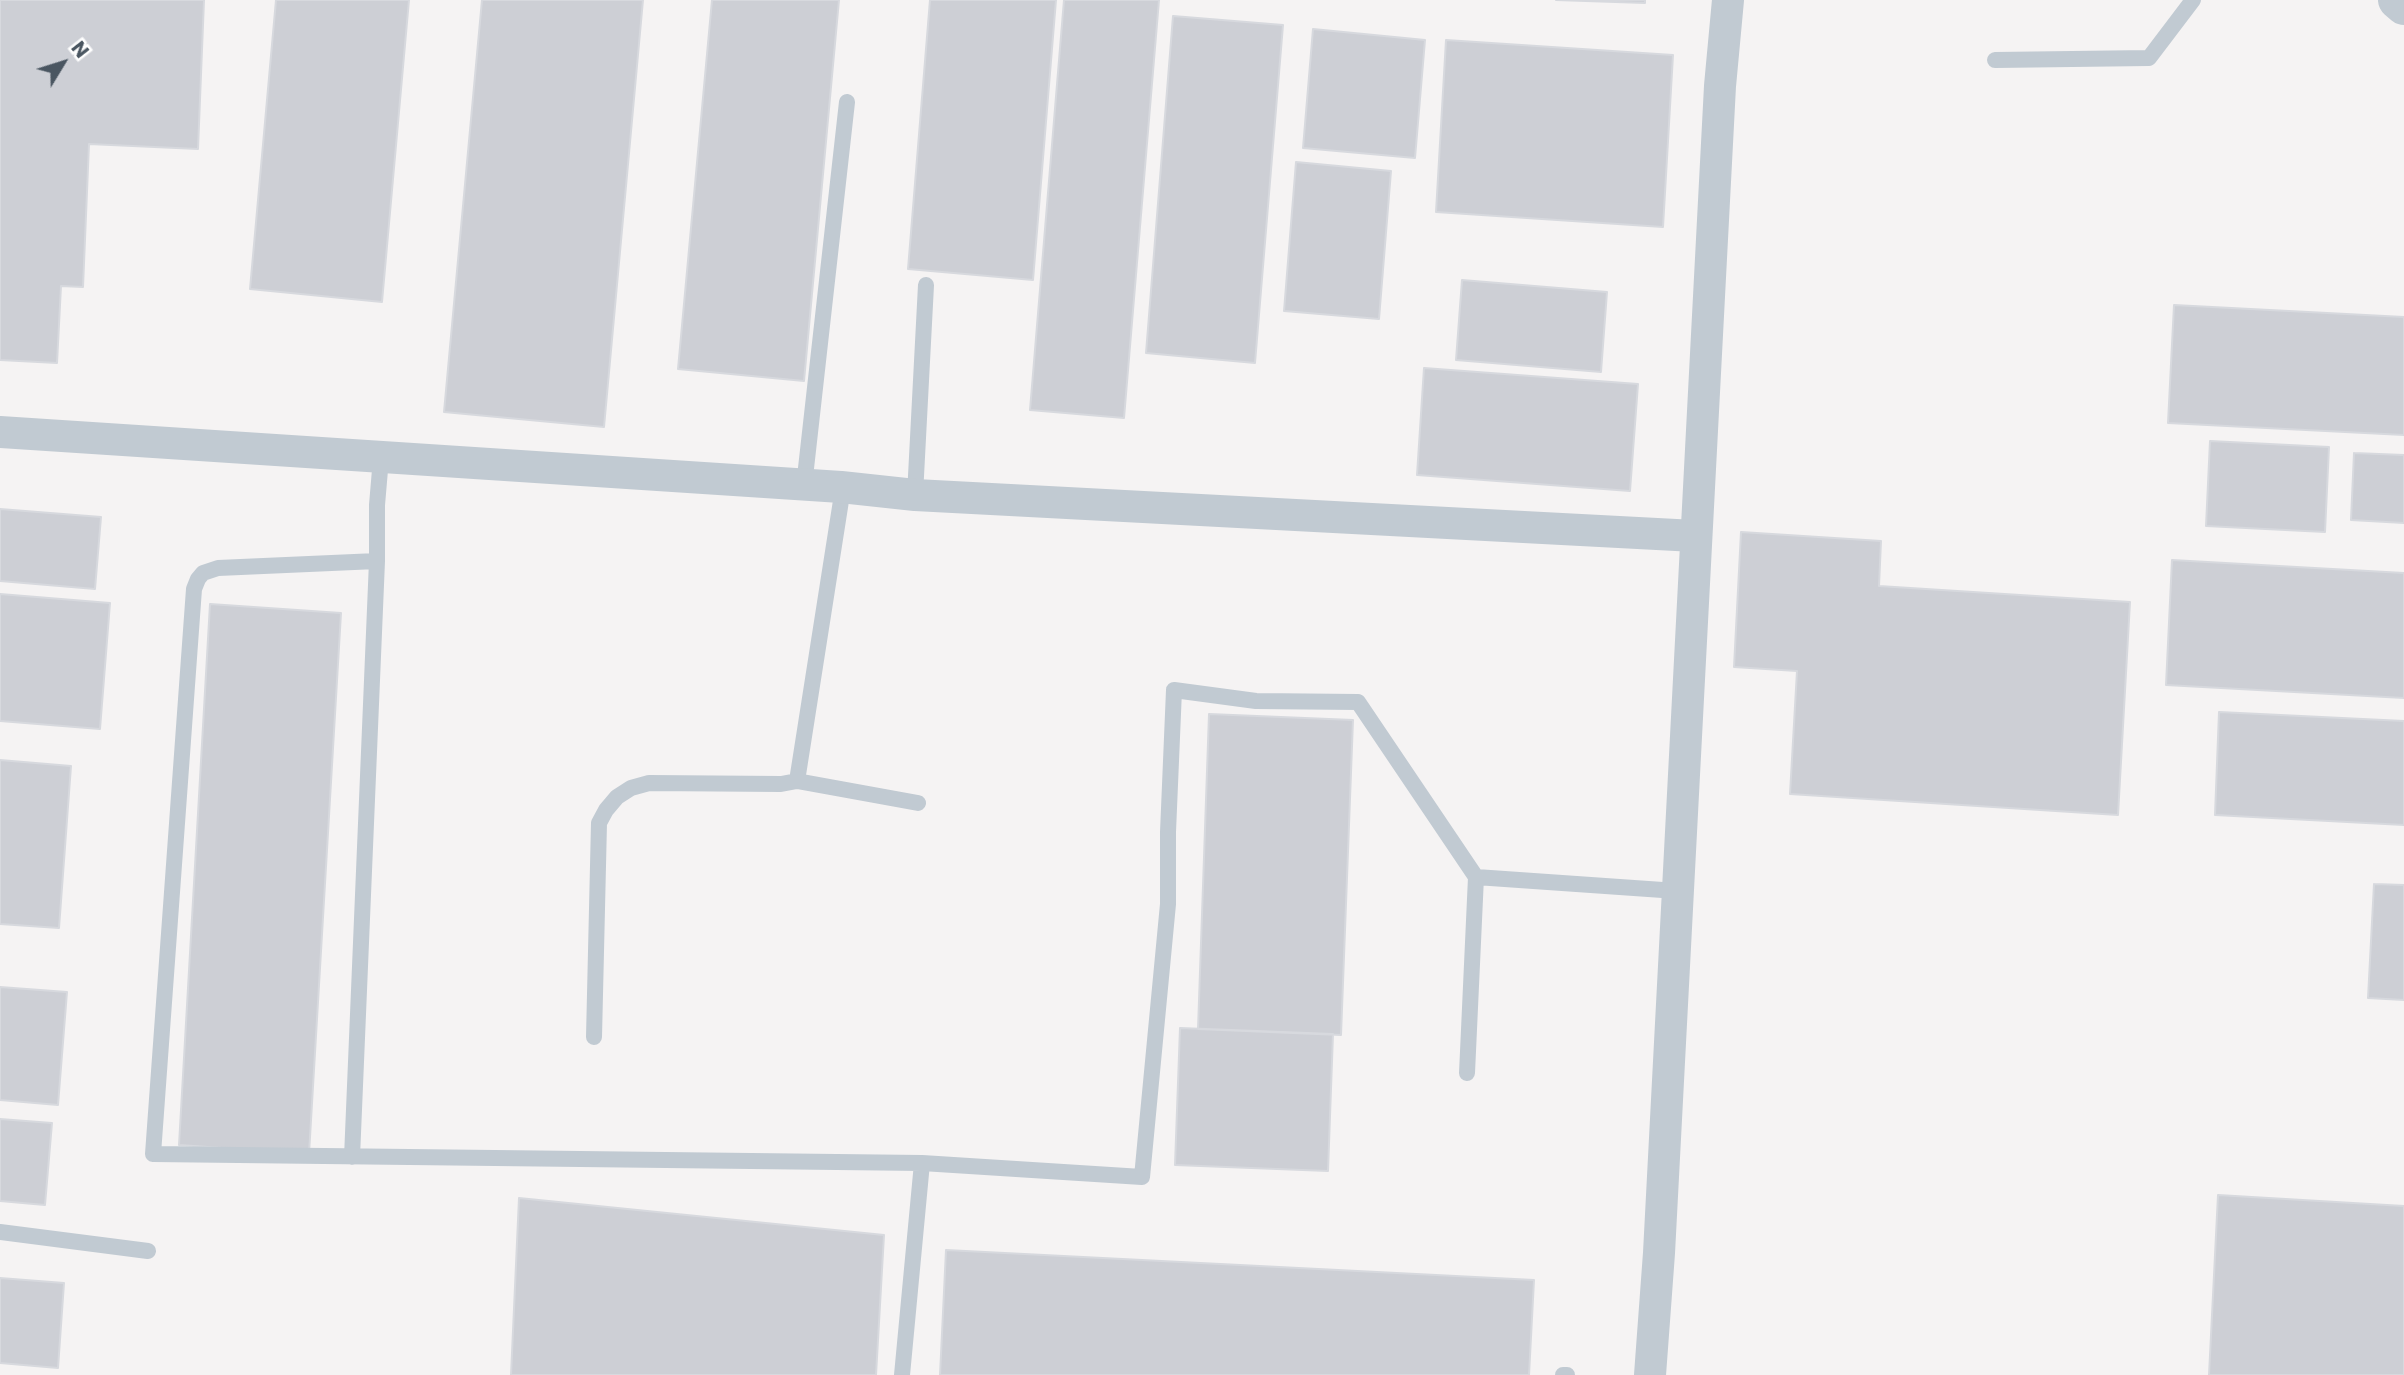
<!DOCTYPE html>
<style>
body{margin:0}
#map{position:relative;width:2404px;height:1375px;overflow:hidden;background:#f5f3f3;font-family:Poppins,sans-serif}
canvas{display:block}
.north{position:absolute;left:28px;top:28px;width:70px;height:70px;-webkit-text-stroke:5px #fff;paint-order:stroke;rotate:52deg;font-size:19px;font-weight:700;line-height:28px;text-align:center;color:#4a5661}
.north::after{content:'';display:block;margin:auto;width:24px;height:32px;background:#4a5661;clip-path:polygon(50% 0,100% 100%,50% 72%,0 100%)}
</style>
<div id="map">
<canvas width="2404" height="1375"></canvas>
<div class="north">N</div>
</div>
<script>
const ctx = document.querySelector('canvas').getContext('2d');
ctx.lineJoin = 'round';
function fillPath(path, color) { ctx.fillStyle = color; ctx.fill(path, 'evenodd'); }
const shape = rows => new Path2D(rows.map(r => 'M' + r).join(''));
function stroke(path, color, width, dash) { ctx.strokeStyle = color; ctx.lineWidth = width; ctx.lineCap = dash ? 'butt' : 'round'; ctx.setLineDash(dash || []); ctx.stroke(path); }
const building = shape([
 [0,0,204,0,198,149,89,144,83,287,61,286,57,363,0,360,0,0],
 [276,0,409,0,382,302,250,289,276,0],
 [482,0,643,0,604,427,444,412,482,0],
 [712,0,839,0,804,381,678,369,712,0],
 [930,0,1056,0,1033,280,908,269,930,0],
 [1064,0,1159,0,1124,418,1030,410,1064,0],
 [1556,0,1645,0,1645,3,1556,0],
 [1173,16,1283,25,1255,363,1146,353,1173,16],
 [1313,29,1425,40,1415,158,1303,148,1313,29],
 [1446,40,1673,55,1663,227,1436,212,1446,40],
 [1296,162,1391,171,1379,319,1284,311,1296,162],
 [1462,280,1607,292,1601,372,1456,360,1462,280],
 [2174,305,2404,317,2404,435,2168,423,2174,305],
 [1424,368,1638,384,1630,491,1417,475,1424,368],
 [2210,441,2329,447,2325,532,2206,526,2210,441],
 [2354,453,2404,455,2404,523,2351,520,2354,453],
 [0,509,101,517,95,589,0,581,0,509],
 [1741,532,1881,541,1879,586,2130,602,2118,815,1790,794,1797,671,1734,667,1741,532],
 [2172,560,2404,573,2404,698,2166,685,2172,560],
 [0,594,110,603,100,729,0,721,0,594],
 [210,604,341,613,309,1154,179,1145,210,604],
 [2219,712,2404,721,2404,825,2215,815,2219,712],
 [1209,714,1353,720,1341,1035,1198,1029,1209,714],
 [0,760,71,766,59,928,0,924,0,760],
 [2374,884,2404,885,2404,1000,2368,998,2374,884],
 [0,987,67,992,58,1105,0,1100,0,987],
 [1180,1028,1333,1034,1328,1171,1175,1165,1180,1028],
 [0,1119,52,1123,45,1205,0,1201,0,1119],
 [2218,1195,2404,1206,2404,1375,2209,1375,2218,1195],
 [519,1198,884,1235,876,1375,511,1375,519,1198],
 [946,1250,1534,1280,1529,1375,940,1375,946,1250],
 [0,1278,64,1283,58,1368,0,1363,0,1278]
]);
fillPath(building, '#cdcfd5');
stroke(building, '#d7d9de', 2);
stroke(shape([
 [1995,60,2149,58,2193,0],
 [804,486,847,102],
 [843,488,797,781,918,803],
 [915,495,926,285],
 [377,561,218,568,203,573,198,579,194,589,153,1154,922,1163],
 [594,1037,599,823,606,810,617,797,631,788,649,783,781,784,797,781],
 [1467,1073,1476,877],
 [352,1157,377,561,377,505,381,458],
 [0,1232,148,1251],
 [902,1375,922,1163,1142,1177,1168,904,1168,832,1174,690,1256,701,1358,702,1476,877,1677,891],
 [1563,1375,1567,1375]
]), '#c1cad2', 16);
stroke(shape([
 [0,432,841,487,915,495,1695,536],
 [1650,1375,1659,1253,1720,86,1728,0]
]), '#c1cad2', 32);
stroke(shape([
 [2397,0,2404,6]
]), '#c1cad2', 38);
</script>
